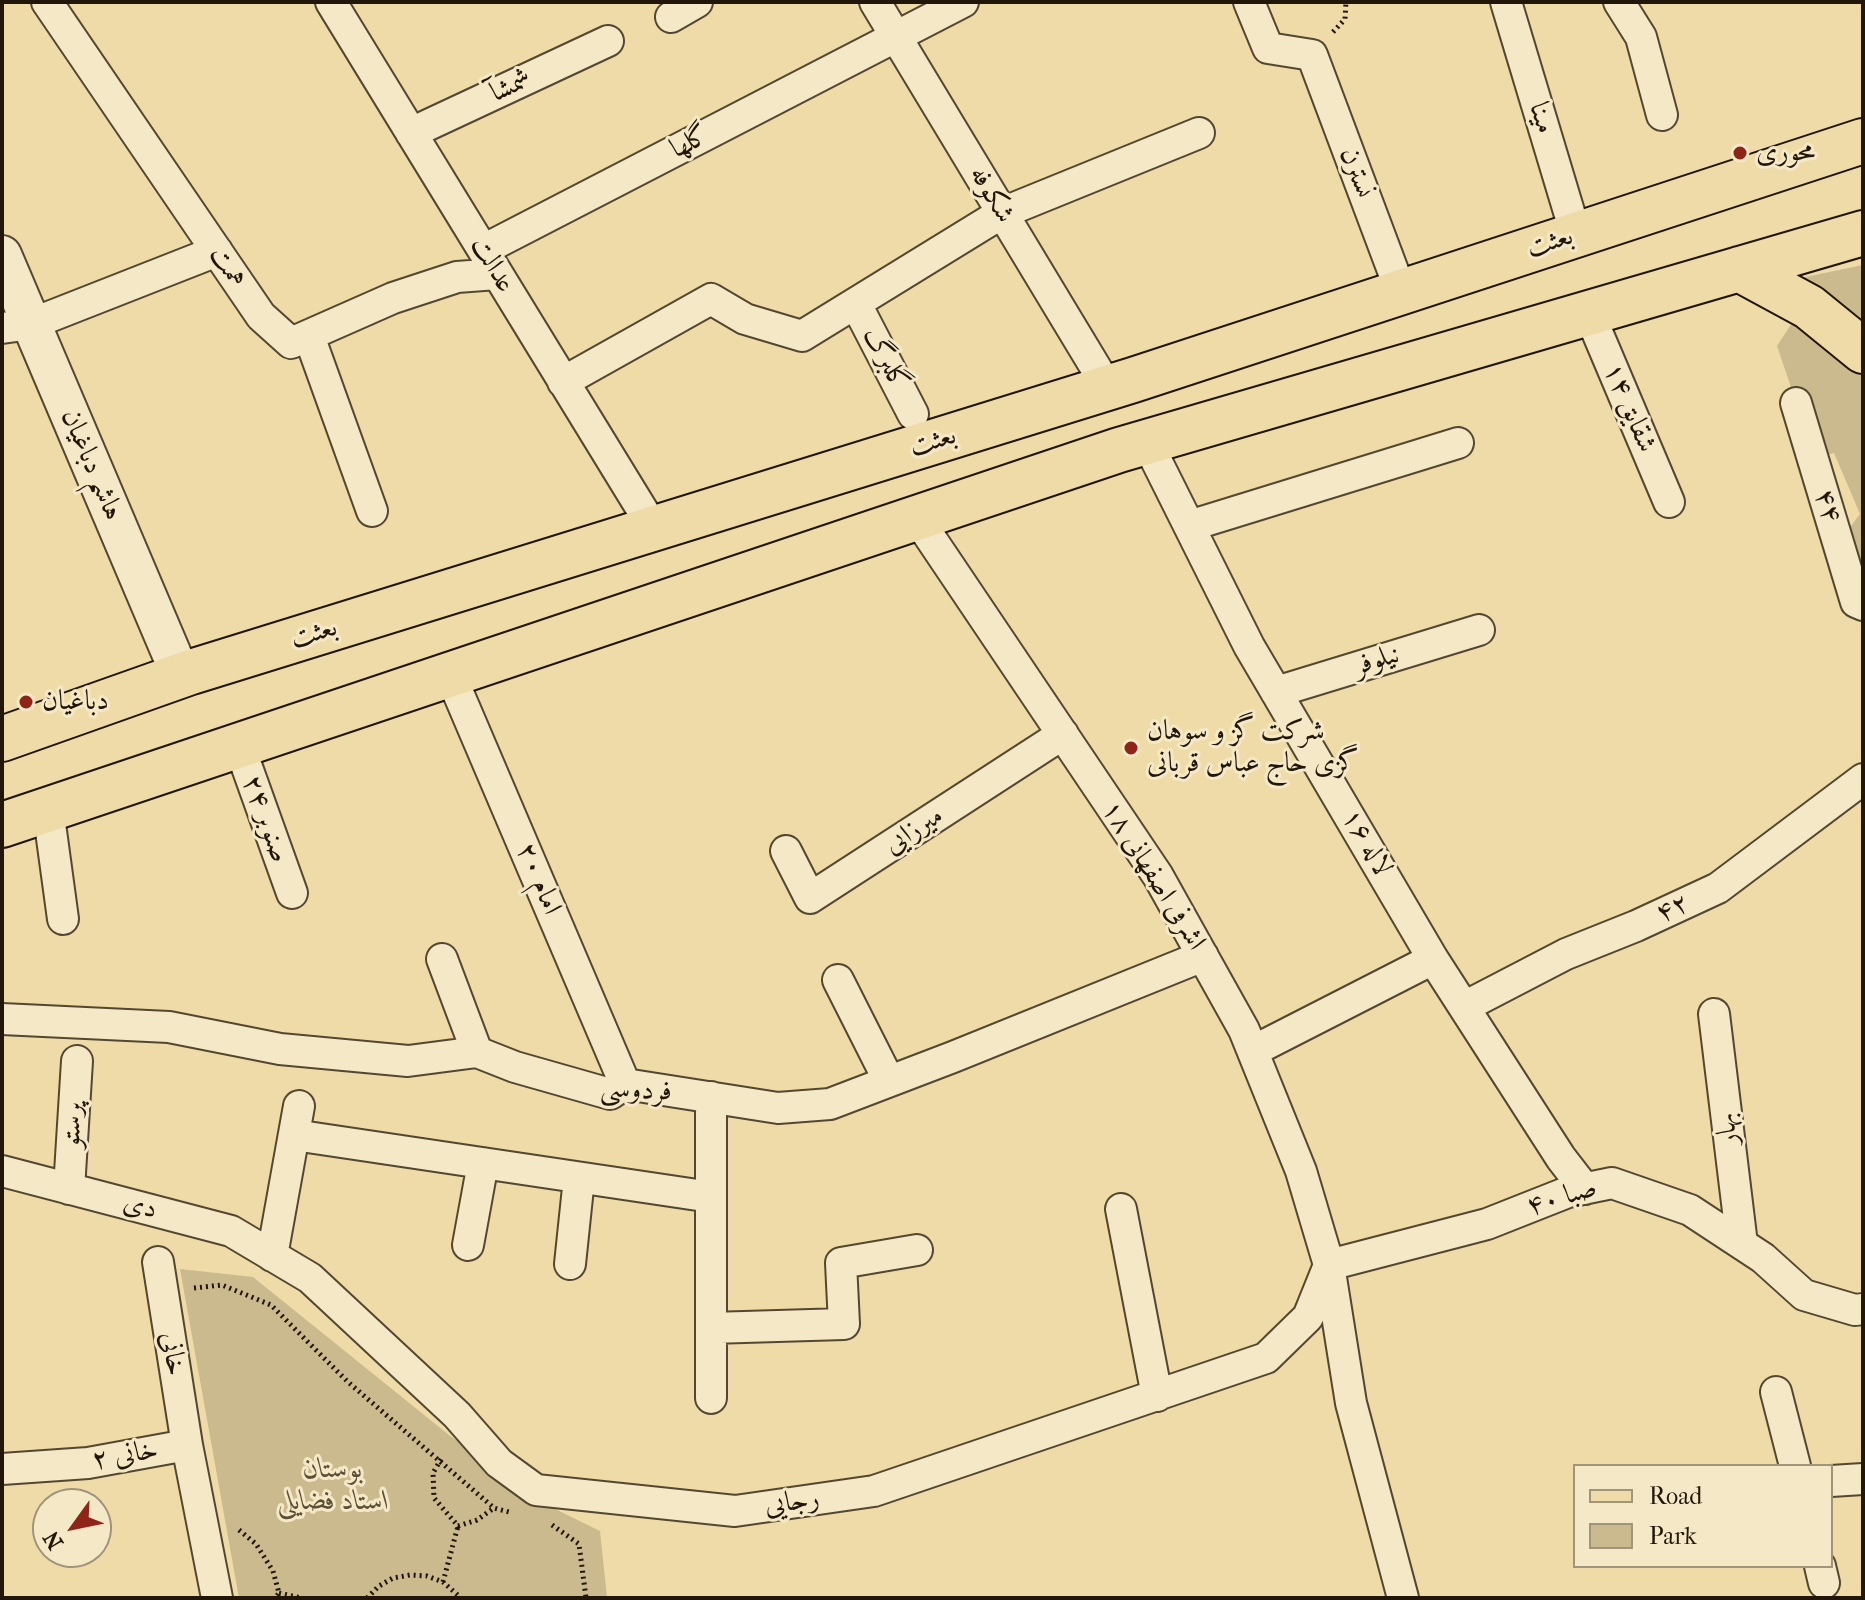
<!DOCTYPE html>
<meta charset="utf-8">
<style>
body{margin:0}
#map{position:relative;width:1865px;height:1600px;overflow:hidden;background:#eedba8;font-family:"IM FELL French Canon",serif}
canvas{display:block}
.frame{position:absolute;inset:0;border:4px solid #211609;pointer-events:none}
.legend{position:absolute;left:1573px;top:1464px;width:260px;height:104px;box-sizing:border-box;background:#f4e8c6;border:2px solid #a0947a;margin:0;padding:10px 14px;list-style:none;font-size:24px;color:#211609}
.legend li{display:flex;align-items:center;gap:16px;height:40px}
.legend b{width:40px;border:2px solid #a0947a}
.north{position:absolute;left:32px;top:1488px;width:80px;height:80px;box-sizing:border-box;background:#f4e8c6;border:2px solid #a0947a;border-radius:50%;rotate:237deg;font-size:22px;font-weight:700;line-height:32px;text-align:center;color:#211609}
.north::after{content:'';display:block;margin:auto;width:28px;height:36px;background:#8f2418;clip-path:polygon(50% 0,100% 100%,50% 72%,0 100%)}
</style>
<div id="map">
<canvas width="1865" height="1600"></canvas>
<div class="frame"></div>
<ul class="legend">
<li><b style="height:10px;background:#eedba8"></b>Road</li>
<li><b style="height:22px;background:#cbba8d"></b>Park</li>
</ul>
<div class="north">N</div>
</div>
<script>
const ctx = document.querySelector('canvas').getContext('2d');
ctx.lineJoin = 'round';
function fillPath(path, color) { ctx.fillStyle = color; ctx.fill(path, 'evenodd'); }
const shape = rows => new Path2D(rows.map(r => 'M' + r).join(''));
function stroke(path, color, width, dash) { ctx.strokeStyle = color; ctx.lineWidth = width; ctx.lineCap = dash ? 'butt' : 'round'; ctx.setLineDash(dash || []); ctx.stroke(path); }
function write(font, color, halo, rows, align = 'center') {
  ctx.font = font + ' "IM FELL French Canon",Amiri,serif'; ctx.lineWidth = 6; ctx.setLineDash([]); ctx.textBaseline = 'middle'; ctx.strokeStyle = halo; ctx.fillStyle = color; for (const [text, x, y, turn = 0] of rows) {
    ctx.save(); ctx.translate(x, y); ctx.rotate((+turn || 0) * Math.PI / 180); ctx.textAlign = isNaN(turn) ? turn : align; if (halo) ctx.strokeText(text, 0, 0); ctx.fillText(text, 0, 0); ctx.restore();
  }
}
fillPath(shape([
 [1863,265,1863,336,1791,280],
 [1792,323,1807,327,1863,373,1863,567,1854,576,1835,547,1860,514,1834,453,1815,458,1777,346],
 [180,1269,253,1277,449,1435,551,1507,600,1531,607,1598,239,1598]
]), '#cbba8d');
const minor = shape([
 [47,2,261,316,291,343,393,298,457,277,497,274],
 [331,2,654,529],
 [875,2,1108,388],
 [1249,2,1268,48,1312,55,1401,292],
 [1506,2,1576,235],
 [1619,2,1641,37,1662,115],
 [671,17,697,2],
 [411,133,608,41],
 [483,250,963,2],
 [856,304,913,414],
 [1589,313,1669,502],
 [2,328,31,324,217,251],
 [309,336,372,511],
 [563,382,711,299,745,319,802,336,1002,213,1199,133],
 [1796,403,1856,602,1863,605],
 [1147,442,1249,646,1433,959,1561,1158,1585,1189],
 [917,518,1158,876,1244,1030,1301,1171,1329,1265,1351,1403,1403,1598],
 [1189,526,1458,443],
 [450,674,625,1084],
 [1276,692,1479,630],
 [239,745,292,893],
 [48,809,63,919],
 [786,851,810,898,1063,734],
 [442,959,477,1052],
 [838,980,889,1081],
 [1464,1007,1566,954,1636,926,1718,888,1863,779],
 [1714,1014,1742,1244],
 [2,1019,169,1027,280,1049,408,1061,477,1052,515,1067,610,1094,625,1084,778,1108,830,1104,953,1057,1203,956],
 [1253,1051,1433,959],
 [711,1097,711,1398],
 [294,1135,711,1197],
 [2,1171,231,1231,310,1278,457,1415,499,1463,536,1490,735,1511,874,1491,1266,1358,1308,1317,1329,1265],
 [69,1189,77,1061],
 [1121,1209,1157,1396],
 [468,1245,483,1163],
 [272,1256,299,1106],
 [158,1262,187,1445],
 [570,1264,579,1178],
 [1329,1265,1487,1224,1568,1192,1612,1183,1690,1210,1763,1258,1804,1295,1855,1310,1863,1309],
 [711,1328,844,1324,841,1263,917,1250],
 [1776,1392,1795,1466],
 [2,1469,88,1463,187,1445,217,1598],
 [1831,1481,1863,1479],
 [1820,1566,1824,1583]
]);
const tertiary = shape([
 [2,255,181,676]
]);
const primary = shape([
 [1739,269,1809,307,1863,351],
 [2,739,191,672,1133,380,1863,141],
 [2,825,1119,450,1863,233]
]);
stroke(minor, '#544731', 34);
stroke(tertiary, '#544731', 42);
stroke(primary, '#211609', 48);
stroke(shape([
 [1333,32,1345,19,1346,2],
 [194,1288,222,1285,271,1305,348,1382,494,1508,509,1512],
 [441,1459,433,1473,434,1498,458,1526,477,1520,494,1508],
 [552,1525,579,1544,586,1598],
 [239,1530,256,1544,273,1571,279,1593,275,1598],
 [443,1582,458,1526],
 [279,1593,301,1598],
 [367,1598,379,1586,393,1578,410,1575,427,1576,443,1582,461,1598]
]), '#211609', 5, [2, 4]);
stroke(minor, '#f4e8c6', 30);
stroke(tertiary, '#f4e8c6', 38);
stroke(primary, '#eedba8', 44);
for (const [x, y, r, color] of [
 [1740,153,8,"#8f2418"],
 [26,702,8,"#8f2418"],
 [1131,748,8,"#8f2418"]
]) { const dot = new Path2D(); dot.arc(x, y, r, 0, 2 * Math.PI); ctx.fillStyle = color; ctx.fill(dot); stroke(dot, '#f4e8c6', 3); }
write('28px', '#211609', '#f4e8c6', [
 ["شمشآ",510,87,-25],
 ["مینا",1541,118,73],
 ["گلها",690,143,-27],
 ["نسترن",1356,173,69],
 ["شکوفه",991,195,59],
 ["بعثت",1550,243,-18],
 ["عدالت",492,265,59],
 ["همت",227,267,56],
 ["گلبرگ",885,359,62],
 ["شقایق ۱۴",1629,408,67],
 ["بعثت",933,442,-17],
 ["هاشم دباغیان",91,465,67],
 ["۴۴",1827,506,73],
 ["بعثت",314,634,-17],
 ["نیلوفر",1377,661,-17],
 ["صنوبر ۲۴",265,819,70],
 ["میرزایی",914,831,-33],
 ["لاله ۱۶",1366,843,60],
 ["اشرفی اصفهانی ۱۸",1153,876,58],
 ["امام ۲۰",538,879,67],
 ["۴۲",1673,909,-25],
 ["فردوسی",636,1091,3],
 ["پرستو",73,1125,-87],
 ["بهار",1728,1129,-97],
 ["صبا ۴۰",1562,1198,-17],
 ["دی",140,1207,14],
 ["خانی",172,1354,81],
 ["خانی ۲",125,1456,-10],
 ["رجایی",792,1503,-8]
]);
write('28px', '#211609', '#f4e8c6', [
 ["محوری",1756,153],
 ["دباغیان",42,702],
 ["شرکت گز و سوهان",1147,732],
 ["گزی حاج عباس قربانی",1147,764]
], 'left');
write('italic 28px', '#5c4f37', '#f4e8c6', [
 ["بوستان",333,1470],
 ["استاد فضایلی",333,1502]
]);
</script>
